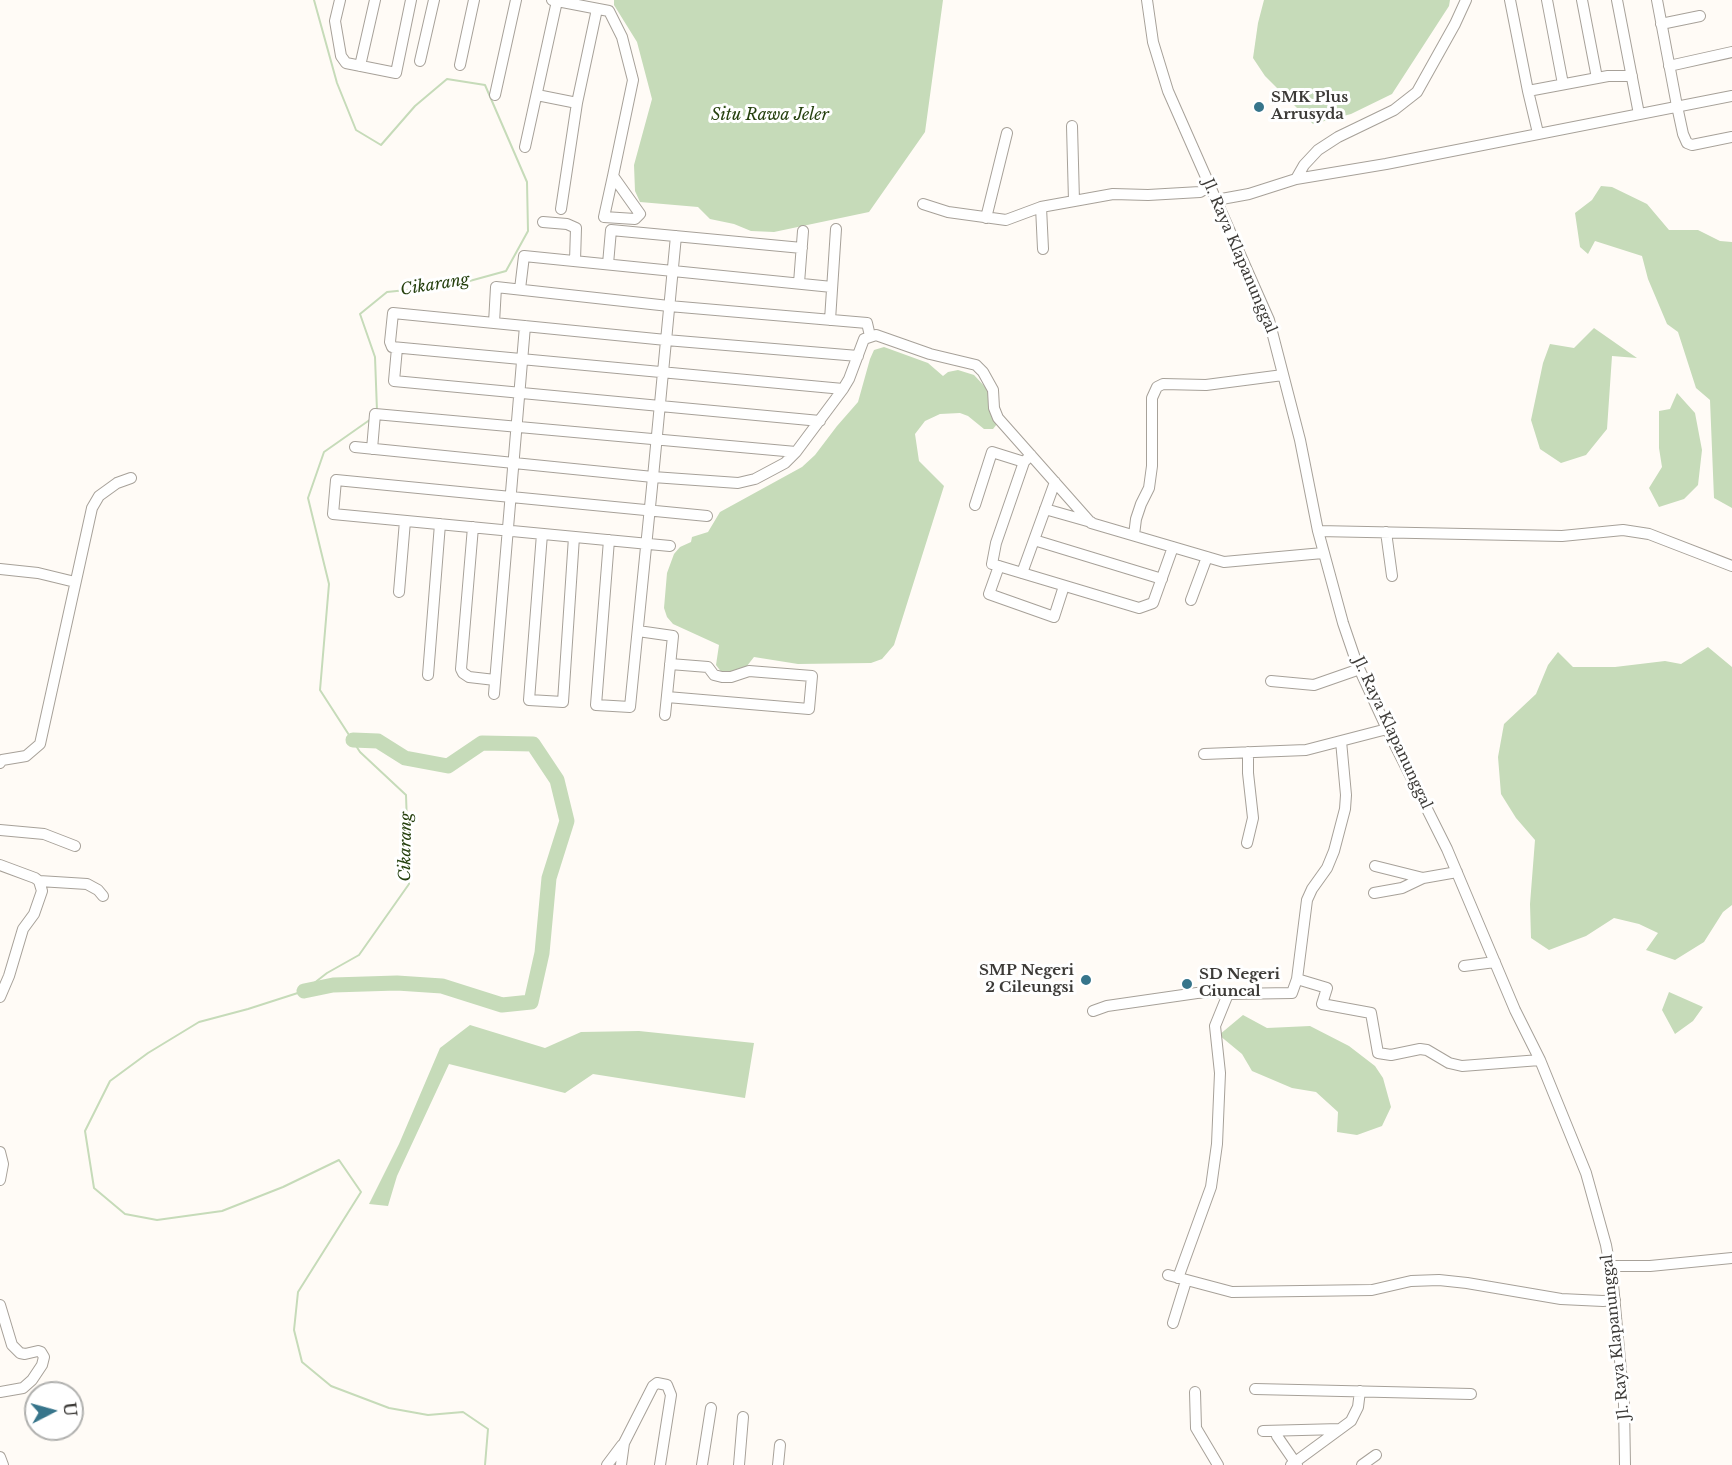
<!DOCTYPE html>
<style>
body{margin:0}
#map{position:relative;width:1732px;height:1465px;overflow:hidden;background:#fffbf6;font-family:"Libre Baskerville",serif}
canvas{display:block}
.north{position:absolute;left:24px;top:1381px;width:60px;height:60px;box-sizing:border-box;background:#fff;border:2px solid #b1b1af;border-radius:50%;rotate:84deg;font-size:16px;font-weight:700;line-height:24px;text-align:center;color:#3d3b38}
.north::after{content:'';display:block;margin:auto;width:21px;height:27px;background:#37758b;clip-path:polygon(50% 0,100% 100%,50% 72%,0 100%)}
</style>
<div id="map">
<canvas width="1732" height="1465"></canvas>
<div class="north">U</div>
</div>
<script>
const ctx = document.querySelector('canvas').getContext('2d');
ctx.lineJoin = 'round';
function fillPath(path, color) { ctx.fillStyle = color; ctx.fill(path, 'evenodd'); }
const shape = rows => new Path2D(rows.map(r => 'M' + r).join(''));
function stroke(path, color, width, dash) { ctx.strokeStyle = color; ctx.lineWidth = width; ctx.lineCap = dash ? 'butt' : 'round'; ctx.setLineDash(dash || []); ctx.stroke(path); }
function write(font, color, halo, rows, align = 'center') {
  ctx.font = font + ' "Libre Baskerville",serif'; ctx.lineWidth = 6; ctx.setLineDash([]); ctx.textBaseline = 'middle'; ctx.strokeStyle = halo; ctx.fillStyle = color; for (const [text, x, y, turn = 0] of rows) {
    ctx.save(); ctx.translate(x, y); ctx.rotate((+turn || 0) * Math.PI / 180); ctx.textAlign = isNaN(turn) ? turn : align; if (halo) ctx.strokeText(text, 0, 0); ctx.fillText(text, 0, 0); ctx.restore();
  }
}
fillPath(shape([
 [614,0,943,0,925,132,869,212,774,232,751,231,734,224,710,219,698,207,640,202,635,191,634,165,652,99,637,42,614,5],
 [1264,0,1450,0,1449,6,1392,94,1351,114,1313,124,1265,76,1253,58,1258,23],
 [1601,186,1612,187,1647,204,1669,230,1698,230,1720,241,1732,242,1732,508,1714,498,1710,400,1696,388,1678,332,1667,324,1648,279,1642,256,1595,241,1588,254,1580,247,1575,213,1592,200],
 [1594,328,1637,358,1612,356,1607,429,1586,455,1561,463,1540,449,1531,420,1543,363,1550,344,1574,348],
 [884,347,928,363,943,376,948,372,958,370,974,375,988,390,997,424,993,429,984,429,968,416,960,413,940,414,925,421,915,434,919,461,944,486,894,645,882,659,871,663,798,664,754,657,743,671,722,673,716,665,719,645,673,624,667,617,664,608,667,573,674,554,680,547,691,542,692,537,708,532,720,512,802,467,815,455,837,426,858,402,870,359,874,350],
 [1677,393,1695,413,1702,450,1698,485,1684,499,1659,507,1649,488,1662,467,1659,448,1659,411,1670,409],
 [1708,647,1732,667,1732,905,1723,912,1704,942,1675,960,1646,950,1658,933,1639,924,1614,918,1586,936,1549,950,1531,938,1530,904,1535,840,1516,818,1501,794,1498,757,1504,724,1536,694,1548,665,1558,652,1573,667,1615,667,1665,661,1681,664],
 [1669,992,1703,1007,1693,1021,1675,1034,1662,1010],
 [1243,1015,1267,1028,1310,1026,1349,1046,1375,1066,1383,1078,1391,1107,1382,1126,1357,1135,1337,1132,1338,1112,1316,1092,1292,1088,1252,1071,1242,1054,1219,1035],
 [470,1025,545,1048,581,1032,639,1031,754,1043,745,1098,593,1074,565,1093,449,1064,397,1176,388,1206,369,1204,399,1144,440,1048]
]), '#c6dbb9');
stroke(shape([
 [314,0,337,83,356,130,381,145,415,106,447,79,485,85,527,182,528,231,506,271,455,285,387,292,360,314,375,357,377,411],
 [371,419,324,452,308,498,329,584,320,690,360,752,406,795,409,884,359,955,327,973,304,991,248,1009,199,1022,148,1053,110,1081,85,1131,94,1188,125,1214,157,1220,222,1211,283,1187,339,1160,361,1192,298,1292,294,1330,302,1362,331,1386,389,1408,428,1415,463,1412,488,1429,485,1465]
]), '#c6dbb9', 2);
stroke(shape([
 [304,991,333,985,397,983,442,986,502,1005,531,1002,542,953,549,878,567,821,557,780,533,744,482,743,448,766,405,758,378,741,353,740]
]), '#c6dbb9', 15);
const minor = shape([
 [340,0,335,21,341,56,346,63,396,73,411,0],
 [552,0,609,11,622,37,633,80,613,176,604,217,635,219,640,214,613,176],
 [1147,0,1153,42,1168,91,1269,320,1300,440,1318,531,1343,623,1357,664,1387,729,1447,849,1515,1010,1540,1060,1586,1173,1606,1245,1613,1284,1624,1404,1625,1465],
 [1510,0,1528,91,1608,76,1632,76],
 [1547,0,1563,84],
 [1582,0,1597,78],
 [1617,0,1639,114],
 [1657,0,1677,106,1683,134,1687,143,1692,145,1732,137],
 [1661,24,1700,16],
 [420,61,434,0],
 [460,65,474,0],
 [360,66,375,0],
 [1669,66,1732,52],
 [1528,91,1538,133],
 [495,95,516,0],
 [537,95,577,103],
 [1072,126,1074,201],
 [525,147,557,1],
 [1296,179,1304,165,1318,150,1338,137,1394,110,1417,92,1455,24,1466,0],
 [1216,200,1249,194,1296,179,1386,164,1732,96],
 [923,204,948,212,1006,220,1041,207,1113,194,1148,195,1200,192,1210,186],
 [1041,207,1043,249],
 [561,209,577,103,597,9],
 [986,218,1007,133],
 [543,222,567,224,576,228,575,261],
 [608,264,611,230,802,248],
 [799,283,803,231],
 [520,289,524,256,832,287],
 [830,320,836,229],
 [494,323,496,287,669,306,867,323,870,336],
 [397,348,394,381,820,421],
 [843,389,392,347,390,342,393,313,666,340,858,356],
 [355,447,653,477,676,236],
 [372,449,375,414,796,452],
 [1031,455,1024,462,996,543,992,564,1139,608,1153,603,1173,547],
 [975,505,992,452,1024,462],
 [1045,509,1091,522],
 [473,527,461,669,463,673,469,677,495,680],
 [1318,531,1562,536,1623,530,1649,534,1732,566],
 [1386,532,1392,576],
 [542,534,529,700,563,702,574,537],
 [1134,535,1136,519,1141,504,1149,488,1152,466,1152,398,1157,387,1163,384,1206,385,1283,375],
 [609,540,596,705,630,707,653,477,738,483,755,479,785,463,796,452,843,389,849,379,864,339,876,335,930,354,976,365,983,372,993,390,994,408,998,418,1091,523,1224,562,1323,553],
 [1034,540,1162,579],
 [670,546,333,514,336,480,707,516],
 [999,566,989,594,1054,617,1064,586],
 [0,569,38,573,75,582],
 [1022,573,1055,482],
 [399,592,405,521],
 [1191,600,1207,557],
 [638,631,673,636,665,715],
 [428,675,440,524],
 [1271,681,1314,685,1357,670,1357,664],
 [494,694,525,326],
 [667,697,809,709,812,676,749,671,731,677,722,677,714,675,708,667,670,664],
 [1204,754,1306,750,1387,729],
 [0,763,2,760,26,756,40,744,92,508,99,496,117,483,131,478],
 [0,830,44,834,75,846],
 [1247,843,1253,818,1248,773,1248,752],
 [0,865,35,878,39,881,42,891,34,914,23,929,9,976,0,997],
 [1375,866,1423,878],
 [39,881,87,884,98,890,103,896],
 [1374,893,1402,888,1423,878,1457,872],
 [1464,966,1495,962],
 [1297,979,1327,988,1322,1004,1371,1013,1378,1053,1391,1055,1420,1049,1427,1050,1449,1063,1462,1066,1540,1060],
 [1093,1011,1107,1006,1197,993,1212,992,1228,994,1292,993,1297,979,1307,900,1312,889,1327,868,1334,851,1345,809,1346,795,1341,741],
 [0,1152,3,1164,0,1180],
 [1610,1266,1650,1266,1732,1258],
 [1168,1275,1232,1292,1372,1290,1411,1281,1439,1280,1467,1283,1561,1299,1603,1301,1615,1300],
 [1178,1278,1211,1187,1217,1144,1220,1073,1215,1026,1228,994],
 [0,1305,12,1345,20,1353,25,1354,38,1351,41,1352,44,1357,42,1365,32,1380,23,1388,0,1392],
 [1173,1323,1186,1281],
 [1255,1389,1471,1394],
 [1195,1392,1196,1428,1218,1465],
 [1263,1431,1340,1429],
 [1277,1436,1297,1465],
 [0,1457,3,1465],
 [607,1465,622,1445],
 [621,1465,624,1443,653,1386,657,1383,667,1385,671,1395,660,1465],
 [702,1465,711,1408],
 [739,1465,743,1417],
 [778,1465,780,1445],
 [1291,1465,1351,1421,1358,1407,1360,1391],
 [1362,1465,1376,1455]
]);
stroke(minor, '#a7a199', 12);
stroke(minor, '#fff', 10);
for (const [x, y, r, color] of [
 [1259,107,6,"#37758b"],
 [1086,980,6,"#37758b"],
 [1187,984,6,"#37758b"]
]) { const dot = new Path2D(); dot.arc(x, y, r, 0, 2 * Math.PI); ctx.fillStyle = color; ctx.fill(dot); stroke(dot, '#fff', 2); }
write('bold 15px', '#3d3b38', '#fff', [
 ["SMK Plus",1271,98],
 ["Arrusyda",1271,115],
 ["SMP Negeri",1074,971,"right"],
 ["2 Cileungsi",1074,988,"right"],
 ["SD Negeri",1199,975],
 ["Ciuncal",1199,992]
], 'left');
write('15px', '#3d3b38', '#fff', [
 ["Jl. Raya Klapanunggal",1239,256,67],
 ["Jl. Raya Klapanunggal",1392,733,65],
 ["Jl. Raya Klapanunggal",1616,1337,-96]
]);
write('italic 16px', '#25400e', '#fff', [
 ["Situ Rawa Jeler",770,115],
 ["Cikarang",435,285,-9],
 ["Cikarang",406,847,-89]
]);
</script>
